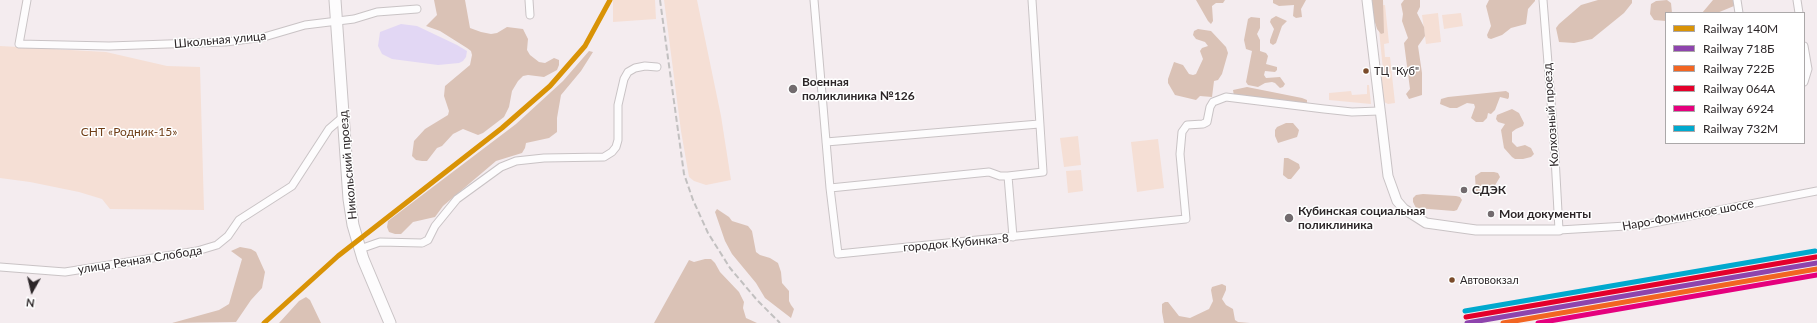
<!DOCTYPE html>
<meta charset="utf-8">
<style>
body{margin:0}
#map{position:relative;width:1817px;height:323px;overflow:hidden;background:#f4ecef;font-family:Lato,sans-serif}
canvas{display:block}
.legend{position:absolute;left:1665px;top:12px;width:140px;height:132px;box-sizing:border-box;background:#fff;border:1px solid #aba8a9;margin:0;padding:5px 7px;list-style:none;font-size:12px;color:#2c2628}
.legend li{display:flex;align-items:center;gap:8px;height:20px}
.legend b{width:20px;border:1px solid #aba8a9}
.north{position:absolute;left:12px;top:271px;width:40px;height:40px;-webkit-text-stroke:3px #fff;paint-order:stroke;rotate:188deg;font-size:11px;font-weight:700;line-height:16px;text-align:center;color:#2c2628}
.north::after{content:'';display:block;margin:auto;width:14px;height:18px;background:#2c2628;clip-path:polygon(50% 0,100% 100%,50% 72%,0 100%)}
</style>
<div id="map">
<canvas width="1817" height="323"></canvas>
<ul class="legend">
<li><b style="height:5px;background:#d99306"></b>Railway 140М</li>
<li><b style="height:5px;background:#8e44ad"></b>Railway 718Б</li>
<li><b style="height:5px;background:#f26522"></b>Railway 722Б</li>
<li><b style="height:5px;background:#e4002b"></b>Railway 064А</li>
<li><b style="height:5px;background:#e5007d"></b>Railway 6924</li>
<li><b style="height:5px;background:#00a9ce"></b>Railway 732М</li>
</ul>
<div class="north">N</div>
</div>
<script>
const ctx = document.querySelector('canvas').getContext('2d');
ctx.lineJoin = 'round';
function fillPath(path, color) { ctx.fillStyle = color; ctx.fill(path, 'evenodd'); }
const shape = rows => new Path2D(rows.map(r => 'M' + r).join(''));
function stroke(path, color, width, dash) { ctx.strokeStyle = color; ctx.lineWidth = width; ctx.lineCap = dash ? 'butt' : 'round'; ctx.setLineDash(dash || []); ctx.stroke(path); }
function write(font, color, halo, rows, align = 'center') {
  ctx.font = font + ' Lato,sans-serif'; ctx.lineWidth = 3; ctx.setLineDash([]); ctx.textBaseline = 'middle'; ctx.strokeStyle = halo; ctx.fillStyle = color; for (const [text, x, y, turn = 0] of rows) {
    ctx.save(); ctx.translate(x, y); ctx.rotate((+turn || 0) * Math.PI / 180); ctx.textAlign = isNaN(turn) ? turn : align; if (halo) ctx.strokeText(text, 0, 0); ctx.fillText(text, 0, 0); ctx.restore();
  }
}
fillPath(shape([
 [613,0,655,0,656,19,613,22],
 [664,0,697,0,721,116,731,180,706,185,694,181,689,177,681,131],
 [1385,5,1389,43,1384,44,1385,57,1390,57,1395,103,1388,104,1384,102,1383,94,1382,94,1379,71,1383,70,1377,10,1373,6],
 [1438,13,1441,42,1426,44,1422,15],
 [1461,13,1463,26,1444,29,1442,15],
 [0,46,106,52,167,66,200,67,204,210,110,209,102,199,79,192,30,182,0,178],
 [1367,85,1369,85,1371,104,1329,100,1329,93,1351,91,1352,95,1367,94],
 [1078,136,1081,165,1064,167,1060,138],
 [1158,139,1164,188,1137,192,1131,142],
 [1081,170,1083,191,1068,193,1066,171]
]), '#f5dfd5');
fillPath(shape([
 [434,0,465,0,470,28,481,32,491,34,497,33,507,27,523,29,528,39,527,50,530,55,539,62,545,63,554,58,559,60,559,65,557,70,544,77,528,75,523,76,518,81,512,91,509,107,504,117,483,133,478,135,463,129,453,134,442,146,437,148,427,161,422,161,416,160,412,156,414,141,425,129,448,115,449,111,444,96,445,86,470,65,472,55,471,51,467,48,440,31,426,26,437,15],
 [1196,0,1225,0,1223,3,1216,3,1212,6,1213,21,1211,24,1208,21],
 [1273,0,1306,0,1301,9,1302,17,1296,18,1293,16,1294,5,1279,6,1273,3],
 [1372,0,1383,0,1384,33,1381,34,1377,29,1373,16],
 [1404,0,1420,0,1420,7,1417,13,1424,27,1425,36,1418,46,1422,73,1422,95,1409,99,1406,94,1410,89,1404,43,1408,38,1402,21,1403,14,1401,4],
 [1489,0,1535,0,1535,1,1528,9,1526,24,1511,28,1502,35,1491,39,1488,38,1487,35,1491,26,1486,6],
 [1598,0,1632,0,1632,3,1624,13,1592,39,1574,43,1559,42,1556,28,1559,24,1581,5],
 [1667,0,1671,3,1672,13,1666,13,1666,21,1654,20,1650,14,1651,4,1656,1],
 [1713,0,1735,0,1736,1,1734,6,1717,13,1702,13],
 [1276,16,1287,21,1282,26,1276,43,1273,45,1270,43,1270,40,1274,29,1270,22,1271,19],
 [1251,17,1260,18,1260,28,1257,34,1260,40,1260,51,1266,53,1268,56,1266,64,1277,67,1277,70,1275,72,1265,71,1264,75,1266,78,1280,77,1285,84,1283,87,1280,88,1275,83,1272,82,1265,83,1258,87,1248,85,1246,82,1252,51,1246,49,1244,40,1248,19],
 [1198,29,1211,31,1226,47,1228,53,1222,74,1218,80,1214,81,1212,97,1200,96,1196,100,1175,95,1168,83,1168,79,1174,62,1183,65,1189,74,1193,75,1196,74,1203,59,1200,51,1202,48,1208,46,1205,42,1196,39,1193,35,1194,31],
 [589,51,593,52,581,71,561,95,557,118,557,132,549,138,526,143,525,148,522,153,496,161,443,206,435,217,413,222,401,234,395,234,389,232,387,227,388,221,516,124,563,81],
 [1247,87,1302,98,1307,100,1307,104,1234,96,1233,90],
 [1506,91,1509,93,1509,97,1508,99,1500,97,1495,110,1491,114,1488,113,1487,118,1483,122,1476,122,1471,118,1475,107,1474,104,1467,103,1457,108,1450,108,1440,104,1441,99,1448,97],
 [1512,109,1519,113,1524,123,1523,126,1516,129,1512,132,1512,142,1517,147,1525,145,1531,148,1534,154,1531,157,1523,159,1515,159,1512,157,1504,148,1501,130,1505,124,1498,122,1496,119,1497,115],
 [1286,123,1293,123,1299,130,1298,134,1297,137,1278,143,1275,136,1275,130,1277,127],
 [1284,158,1288,158,1299,164,1300,168,1291,179,1288,179,1283,175],
 [1481,172,1494,172,1498,173,1500,177,1491,192,1481,197,1478,196,1476,193,1475,176],
 [1423,194,1456,196,1460,197,1462,200,1457,210,1454,211,1416,208,1413,202,1413,198,1416,195],
 [717,209,729,217,732,221,748,226,752,231,756,252,760,255,770,258,778,263,781,272,782,283,789,291,789,301,791,305,794,309,791,318,765,298,756,283,732,254,725,241,715,212],
 [240,247,251,249,256,252,265,272,262,288,251,300,236,322,172,323,219,310,229,304,242,259,231,251],
 [705,259,711,259,715,263,720,272,739,292,744,302,743,308,746,318,757,323,654,323,689,260,694,262],
 [1222,284,1226,286,1226,290,1222,299,1226,305,1233,309,1235,320,1238,322,1250,323,1164,323,1162,312,1162,304,1165,302,1168,302,1179,316,1190,318,1209,309,1213,301,1211,290,1212,287],
 [306,297,310,300,321,323,279,323,299,301]
]), '#dac2b6');
fillPath(shape([
 [401,24,417,26,457,45,467,51,466,57,463,61,459,63,438,65,392,59,382,54,378,46,380,32]
]), '#e2d7f4');
const minor = shape([
 [27,0,19,44,109,46,226,42,264,37,305,25,354,19,377,12,417,9],
 [529,0,530,15],
 [814,0,830,188,838,254,1186,219,1180,154,1182,132,1187,125,1203,124,1207,122,1210,107,1213,102,1226,97,1324,109,1352,112,1379,111],
 [1543,0,1554,139,1559,230,1643,225,1817,191],
 [1737,0,1739,13],
 [1797,0,1799,13],
 [1804,46,1808,69,1804,82],
 [826,142,1039,124],
 [1008,176,1013,237],
 [830,188,989,172,1000,176,1008,176,1043,172,1032,0],
 [360,249,380,242,422,243,428,240,435,226,457,199,501,167,516,161,544,158,604,157,612,152,616,147,618,140,618,105,624,79,628,72,635,68,645,66,657,67],
 [0,267,65,272,197,251,217,245,228,236,239,220,292,186,329,129,343,117]
]);
const tertiary = shape([
 [1367,0,1388,176,1397,201,1404,209,1426,223,1476,230,1559,230]
]);
const secondary = shape([
 [335,0,349,199,353,225,363,259,390,323]
]);
stroke(minor, '#c9c3c5', 9);
stroke(tertiary, '#c9c3c5', 11);
stroke(secondary, '#c9c3c5', 13);
stroke(minor, '#fdfcfd', 7);
stroke(tertiary, '#fdfcfd', 9);
stroke(secondary, '#fdfcfd', 11);
stroke(shape([
 [660,0,684,174,693,200,708,233,730,268,757,300,780,323]
]), '#c2c0c0', 2, [6, 3]);
stroke(shape([
 [264,323,338,256,502,128,550,86,585,46,610,0]
]), '#d99306', 5);
stroke(shape([
 [1467,323,1817,263]
]), '#8e44ad', 5);
stroke(shape([
 [1503,323,1817,269]
]), '#f26522', 5);
stroke(shape([
 [1466,317,1816,257]
]), '#e4002b', 5);
stroke(shape([
 [1538,323,1817,275]
]), '#e5007d', 5);
stroke(shape([
 [1465,311,1815,251]
]), '#00a9ce', 5);
for (const [x, y, r, color] of [
 [1366,71,3.5,"#7a4b2a"],
 [793,89,5,"#726b6e"],
 [1464,190,4,"#726b6e"],
 [1491,214,4,"#726b6e"],
 [1289,218,5,"#726b6e"],
 [1452,280,3.5,"#7a4b2a"]
]) { const dot = new Path2D(); dot.arc(x, y, r, 0, 2 * Math.PI); ctx.fillStyle = color; ctx.fill(dot); stroke(dot, '#fff', 1.5); }
write('11px', '#2c2628', '#fff', [
 ["ТЦ \"Куб\"",1374,71],
 ["Автовокзал",1460,280]
], 'left');
write('12px', '#2c2628', '#fff', [
 ["Школьная улица",220,40,-5],
 ["Колхозный проезд",1551,115,-94],
 ["Никольский проезд",348,165,-95],
 ["Наро-Фоминское шоссе",1688,215,-10],
 ["городок Кубинка-8",956,243,-5],
 ["улица Речная Слобода",140,260,-9]
]);
write('bold 12px', '#2c2628', '#fff', [
 ["Военная",802,82],
 ["поликлиника №126",802,96],
 ["СДЭК",1472,190],
 ["Кубинская социальная",1298,211],
 ["поликлиника",1298,225],
 ["Мои документы",1499,214]
], 'left');
write('12px', '#6f3e17', '#fff', [
 ["СНТ «Родник-15»",129,132]
]);
</script>
